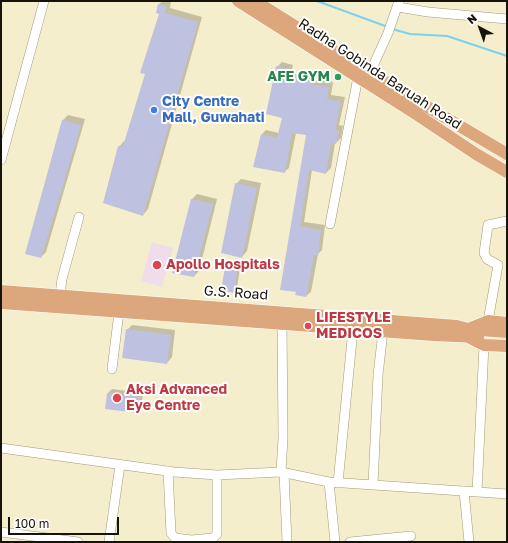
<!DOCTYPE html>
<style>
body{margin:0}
#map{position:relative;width:508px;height:543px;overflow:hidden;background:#f5eecc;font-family:"Golos Text",sans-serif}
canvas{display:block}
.frame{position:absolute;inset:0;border:2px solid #161308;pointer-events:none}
.north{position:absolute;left:460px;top:8px;width:40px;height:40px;-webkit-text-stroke:3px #fff;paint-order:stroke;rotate:319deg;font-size:11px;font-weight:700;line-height:16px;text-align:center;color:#161308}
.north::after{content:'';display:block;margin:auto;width:14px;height:18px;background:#161308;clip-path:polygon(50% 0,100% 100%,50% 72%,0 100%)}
.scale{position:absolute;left:8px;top:517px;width:111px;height:18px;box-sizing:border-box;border:2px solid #161308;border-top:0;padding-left:5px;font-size:12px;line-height:14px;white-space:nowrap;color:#161308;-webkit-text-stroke:3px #fff;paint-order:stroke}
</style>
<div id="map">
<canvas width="508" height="543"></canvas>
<div class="frame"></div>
<div class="north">N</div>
<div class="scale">100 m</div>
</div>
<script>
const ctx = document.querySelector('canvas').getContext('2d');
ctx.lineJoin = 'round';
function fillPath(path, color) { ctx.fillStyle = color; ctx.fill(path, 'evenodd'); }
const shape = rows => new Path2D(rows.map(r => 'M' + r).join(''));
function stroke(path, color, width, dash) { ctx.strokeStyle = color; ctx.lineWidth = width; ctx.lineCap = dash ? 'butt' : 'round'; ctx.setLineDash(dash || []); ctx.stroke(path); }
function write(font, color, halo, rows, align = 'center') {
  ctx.font = font + ' "Golos Text",sans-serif'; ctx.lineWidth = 4; ctx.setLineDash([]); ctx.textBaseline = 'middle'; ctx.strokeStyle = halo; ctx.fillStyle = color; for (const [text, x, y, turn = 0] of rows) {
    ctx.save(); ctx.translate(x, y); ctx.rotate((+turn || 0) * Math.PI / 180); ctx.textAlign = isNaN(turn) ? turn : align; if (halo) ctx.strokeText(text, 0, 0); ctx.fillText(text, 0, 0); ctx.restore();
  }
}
fillPath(shape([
 [152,242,173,248,162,287,141,281]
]), '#f1dceb');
fillPath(shape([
 [163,1,171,1,170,8,202,17,148,209,143,215,119,147,124,141,126,141,146,73,161,13,157,12,159,4],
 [282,62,293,65,291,73,314,77,314,80,333,82,331,95,345,97,339,125,343,126,341,138,336,143,335,143,331,168,326,173,312,170,304,222,325,225,322,250,318,254,311,292,306,296,297,291,282,289,308,135,296,133,289,168,284,172,262,134,266,130,279,133,283,118,277,67],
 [68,115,85,119,46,252,41,257,26,253,63,120],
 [241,179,261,183,247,251,242,257,236,184],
 [197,194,217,199,199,271,194,276,174,272,192,199],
 [229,265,240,268,237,288,233,292,226,269],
 [132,325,175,330,172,357,167,363,127,330],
 [112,389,143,393,141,408,137,412,106,408,108,393]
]), '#0003');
stroke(shape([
 [317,1,388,27],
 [392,29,410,34,447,36,507,56]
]), '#7dd1ef', 2);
fillPath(shape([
 [158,4,166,6,165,13,198,22,143,216,103,203,118,146,123,146,145,74,140,73,159,14,156,13],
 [276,66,288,69,287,77,310,82,310,84,329,87,327,99,341,102,335,130,339,131,336,144,331,143,326,174,309,170,300,226,321,230,318,256,314,255,306,297,295,295,296,292,280,290,306,135,292,133,285,173,253,167,261,134,277,138,282,118,266,114],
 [62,120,81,125,41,258,25,254],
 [235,183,257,188,242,258,221,253],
 [191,199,213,204,194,277,172,273],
 [225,268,237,271,234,293,221,290],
 [126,329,171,335,167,364,122,358],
 [107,393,140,397,138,413,105,409]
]), '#bfc1e1');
const minor = shape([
 [398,7,428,12,507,19],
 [368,77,388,33,399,1],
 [1,160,44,1],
 [330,224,358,77],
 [60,295,62,279,79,217],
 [488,321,498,265,487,259,484,253,488,225,507,221],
 [112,369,119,312],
 [1,448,174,472,217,475,281,472,329,482,507,494],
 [168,471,171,533,175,538,191,540,213,538,217,534,217,475],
 [281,472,283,438,282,323],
 [284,473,287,542],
 [329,482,335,542],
 [338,483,353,329],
 [373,485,378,375,382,340,381,331],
 [464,491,469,542],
 [477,492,484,345],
 [1,532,78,542],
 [109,542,120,465],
 [350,542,411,536]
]);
const major = shape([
 [238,1,416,114,476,154,507,172],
 [255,1,370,73,507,154],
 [1,291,457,326,468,329,507,332],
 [1,303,433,335,478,337],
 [471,328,488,321,507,323],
 [468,337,484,345,507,346]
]);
stroke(minor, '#a19a7b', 10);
stroke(major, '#fff', 13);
stroke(minor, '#fff', 9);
stroke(major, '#dda77d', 12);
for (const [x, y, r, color] of [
 [338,77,4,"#2e9e5b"],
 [154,110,4,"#3f7fe0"],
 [157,265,5,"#e0444e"],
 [308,326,4,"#e0444e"],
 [117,398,5,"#e0444e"]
]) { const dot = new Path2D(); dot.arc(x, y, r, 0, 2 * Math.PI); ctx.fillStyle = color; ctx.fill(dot); stroke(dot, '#fff', 1.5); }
write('14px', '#161308', '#fff', [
 ["Radha Gobinda Baruah Road",380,74,33],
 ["G.S. Road",236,293,4]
]);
write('bold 14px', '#27864d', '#fff', [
 ["AFE GYM",330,77]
], 'right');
write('bold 14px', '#366cbe', '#fff', [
 ["City Centre",162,102],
 ["Mall, Guwahati",162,118]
], 'left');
write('bold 14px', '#be3a42', '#fff', [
 ["Apollo Hospitals",166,265],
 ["LIFESTYLE",316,318],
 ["MEDICOS",316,334],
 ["Aksi Advanced",126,390],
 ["Eye Centre",126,406]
], 'left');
</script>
